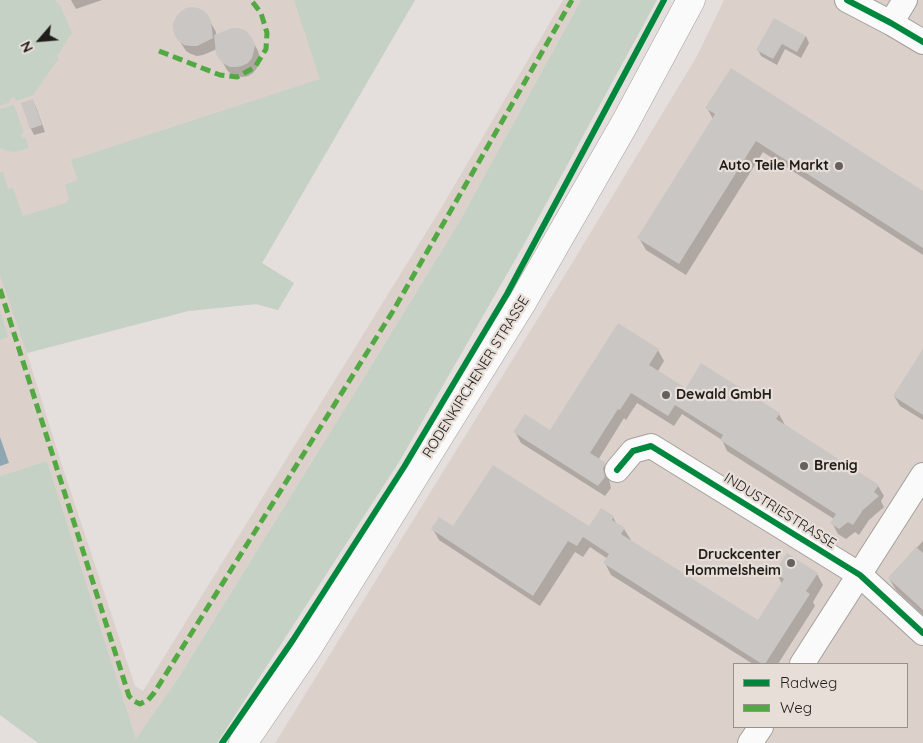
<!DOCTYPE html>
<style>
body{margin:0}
#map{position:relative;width:923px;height:743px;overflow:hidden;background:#e4dfdc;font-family:Quicksand,sans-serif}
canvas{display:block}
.legend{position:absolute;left:733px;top:663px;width:175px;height:65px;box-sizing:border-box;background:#e7ded8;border:1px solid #97918c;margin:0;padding:6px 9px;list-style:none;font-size:15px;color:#201d1b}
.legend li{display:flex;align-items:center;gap:10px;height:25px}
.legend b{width:25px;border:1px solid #97918c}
.north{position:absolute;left:15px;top:15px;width:50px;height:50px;-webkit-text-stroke:4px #e7ded8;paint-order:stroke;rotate:243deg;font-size:14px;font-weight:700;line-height:20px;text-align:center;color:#201d1b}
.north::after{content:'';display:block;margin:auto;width:18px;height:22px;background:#201d1b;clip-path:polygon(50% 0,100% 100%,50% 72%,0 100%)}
</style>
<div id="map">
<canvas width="923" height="743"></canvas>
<ul class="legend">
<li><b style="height:6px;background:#00873e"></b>Radweg</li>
<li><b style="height:6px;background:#52a943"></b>Weg</li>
</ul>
<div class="north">N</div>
</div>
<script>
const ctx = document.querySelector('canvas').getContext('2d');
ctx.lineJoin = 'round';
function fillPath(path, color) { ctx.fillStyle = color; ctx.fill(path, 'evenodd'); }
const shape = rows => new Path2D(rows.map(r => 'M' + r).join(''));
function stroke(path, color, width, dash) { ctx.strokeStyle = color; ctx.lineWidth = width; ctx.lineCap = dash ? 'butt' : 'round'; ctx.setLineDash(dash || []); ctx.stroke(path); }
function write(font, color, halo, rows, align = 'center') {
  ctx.font = font + ' Quicksand,sans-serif'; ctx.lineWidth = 4.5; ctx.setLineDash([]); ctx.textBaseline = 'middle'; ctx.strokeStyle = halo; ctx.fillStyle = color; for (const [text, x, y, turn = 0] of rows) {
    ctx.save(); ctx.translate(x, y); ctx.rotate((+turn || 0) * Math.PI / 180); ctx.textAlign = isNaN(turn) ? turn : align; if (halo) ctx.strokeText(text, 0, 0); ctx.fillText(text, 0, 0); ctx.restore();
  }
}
fillPath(shape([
 [0,0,415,0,262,263,294,283,278,310,256,304,188,311,27,353,60,459,135,686,143,691,440,210,563,0,581,0,458,224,360,384,177,680,136,740,47,461,0,476],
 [724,0,923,0,923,743,275,743,563,278,697,56],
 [734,664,907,664,907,727,734,727]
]), '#dbd1ca');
fillPath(shape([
 [0,0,55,0,60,5,72,33,57,56,59,58,33,95,16,101,14,97,9,99,10,102,0,106],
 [294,0,415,0,262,263,294,283,278,310,256,304,188,311,27,353,0,275,0,172,3,172,8,189,13,188,23,216,66,203,69,199,65,185,78,180,71,160,320,79],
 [581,0,657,0,522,248,399,462,217,743,38,743,0,715,0,476,47,461,136,739,177,680,360,384,458,224],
 [14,105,24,133,21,134,22,138,26,138,29,148,15,152,7,151,0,148,0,109],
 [0,311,8,337,0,340]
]), '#c5d1c4');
fillPath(shape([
 [0,437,9,463,0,466]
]), '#8fa6b3');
fillPath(shape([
 [71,0,102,0,76,9],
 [207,16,216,32,216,35,252,40,258,51,260,57,257,68,253,73,248,76,242,77,237,76,231,74,227,70,221,59,217,49,203,55,197,56,191,54,186,51,176,35],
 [806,36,809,43,801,58,785,49,777,65,761,56,758,50],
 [33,101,36,107,45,132,34,135,31,129,23,104],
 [707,108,923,192,923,255,763,152,686,275,646,250,639,238,713,119],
 [658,350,664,361,658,371,686,389,779,414,785,425,878,486,884,496,881,501,884,507,869,520,859,535,855,532,846,539,838,534,832,523,834,519,727,451,722,440,682,414,674,426,637,403,626,420,624,418,598,460,605,464,611,474,609,479,611,488,605,496,521,443,515,432,550,431],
 [923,351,923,420,900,406,894,396],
 [613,517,617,525,624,529,631,540,630,541,758,622,782,584,776,572,817,574,823,585,813,602,815,606,778,664,753,664,611,575,605,563,608,559,590,547,583,557,575,552,540,606,439,540,433,529,590,528],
 [923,541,923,615,896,590,889,578]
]), '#0003');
fillPath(shape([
 [192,7,198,8,204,11,208,15,211,21,213,38,197,46,191,46,184,45,179,41,175,36,173,29,173,23,176,17,180,12,186,8],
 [774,18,806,36,797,52,782,44,773,59,756,50],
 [232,28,238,28,245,30,250,35,253,40,255,46,252,58,248,63,242,66,236,67,230,67,224,64,220,60,216,54,214,35],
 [731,68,923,191,923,248,756,141,679,264,637,238,715,114,705,108],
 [33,99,42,125,30,129,21,103],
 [618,323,659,349,649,365,686,388,701,363,780,413,776,419,879,485,874,492,879,496,863,510,853,525,848,522,839,529,830,523,836,514,720,440,723,435,675,405,668,416,631,393,620,410,618,409,590,453,606,463,603,468,605,477,598,486,513,432,525,414,550,430],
 [923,349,923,415,893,396],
 [493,465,589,526,601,508,614,516,612,520,625,528,621,534,758,620,784,579,774,572,787,553,818,573,806,591,810,594,765,664,762,664,603,563,609,554,583,537,577,546,568,541,533,596,431,529,439,517,453,526],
 [916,547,923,553,923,610,888,578]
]), '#cac6c4');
const minor = shape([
 [847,0,891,23,923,42],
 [891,23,905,0],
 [617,470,633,451,651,446,860,575,923,633],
 [802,664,923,475],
 [750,743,761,727]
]);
const major = shape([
 [243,743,307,649,523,301,625,123,691,0]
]);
stroke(minor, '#a39f9d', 26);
stroke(major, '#a39f9d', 29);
stroke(minor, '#fbfafa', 24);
stroke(major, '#fbfafa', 28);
stroke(shape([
 [159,51,220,75,237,77,255,67,266,49,267,33,261,13,251,0],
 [0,289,129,696,134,701,140,704,148,700,154,693,393,311,572,0]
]), '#52a943', 5, [10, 5]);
stroke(shape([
 [847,0,891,23,923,42],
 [617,470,633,451,651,446,860,575,923,633],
 [222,743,293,640,404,467,507,294,664,0]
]), '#00873e', 6);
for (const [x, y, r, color] of [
 [839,166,5,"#65615f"],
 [666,395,5,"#65615f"],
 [804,466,5,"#65615f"],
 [791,563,5,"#65615f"]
]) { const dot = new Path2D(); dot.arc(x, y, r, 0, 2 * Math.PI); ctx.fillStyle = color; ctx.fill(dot); stroke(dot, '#e7ded8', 2); }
write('bold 14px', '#201d1b', '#e7ded8', [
 ["Auto Teile Markt",829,166],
 ["Dewald GmbH",676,395,"left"],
 ["Brenig",814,466,"left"],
 ["Druckcenter",781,555],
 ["Hommelsheim",781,571]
], 'right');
write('14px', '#201d1b', '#e7ded8', [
 ["RODENKIRCHENER STRASSE",476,377,-58],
 ["INDUSTRIESTRASSE",780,511,32]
]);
</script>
